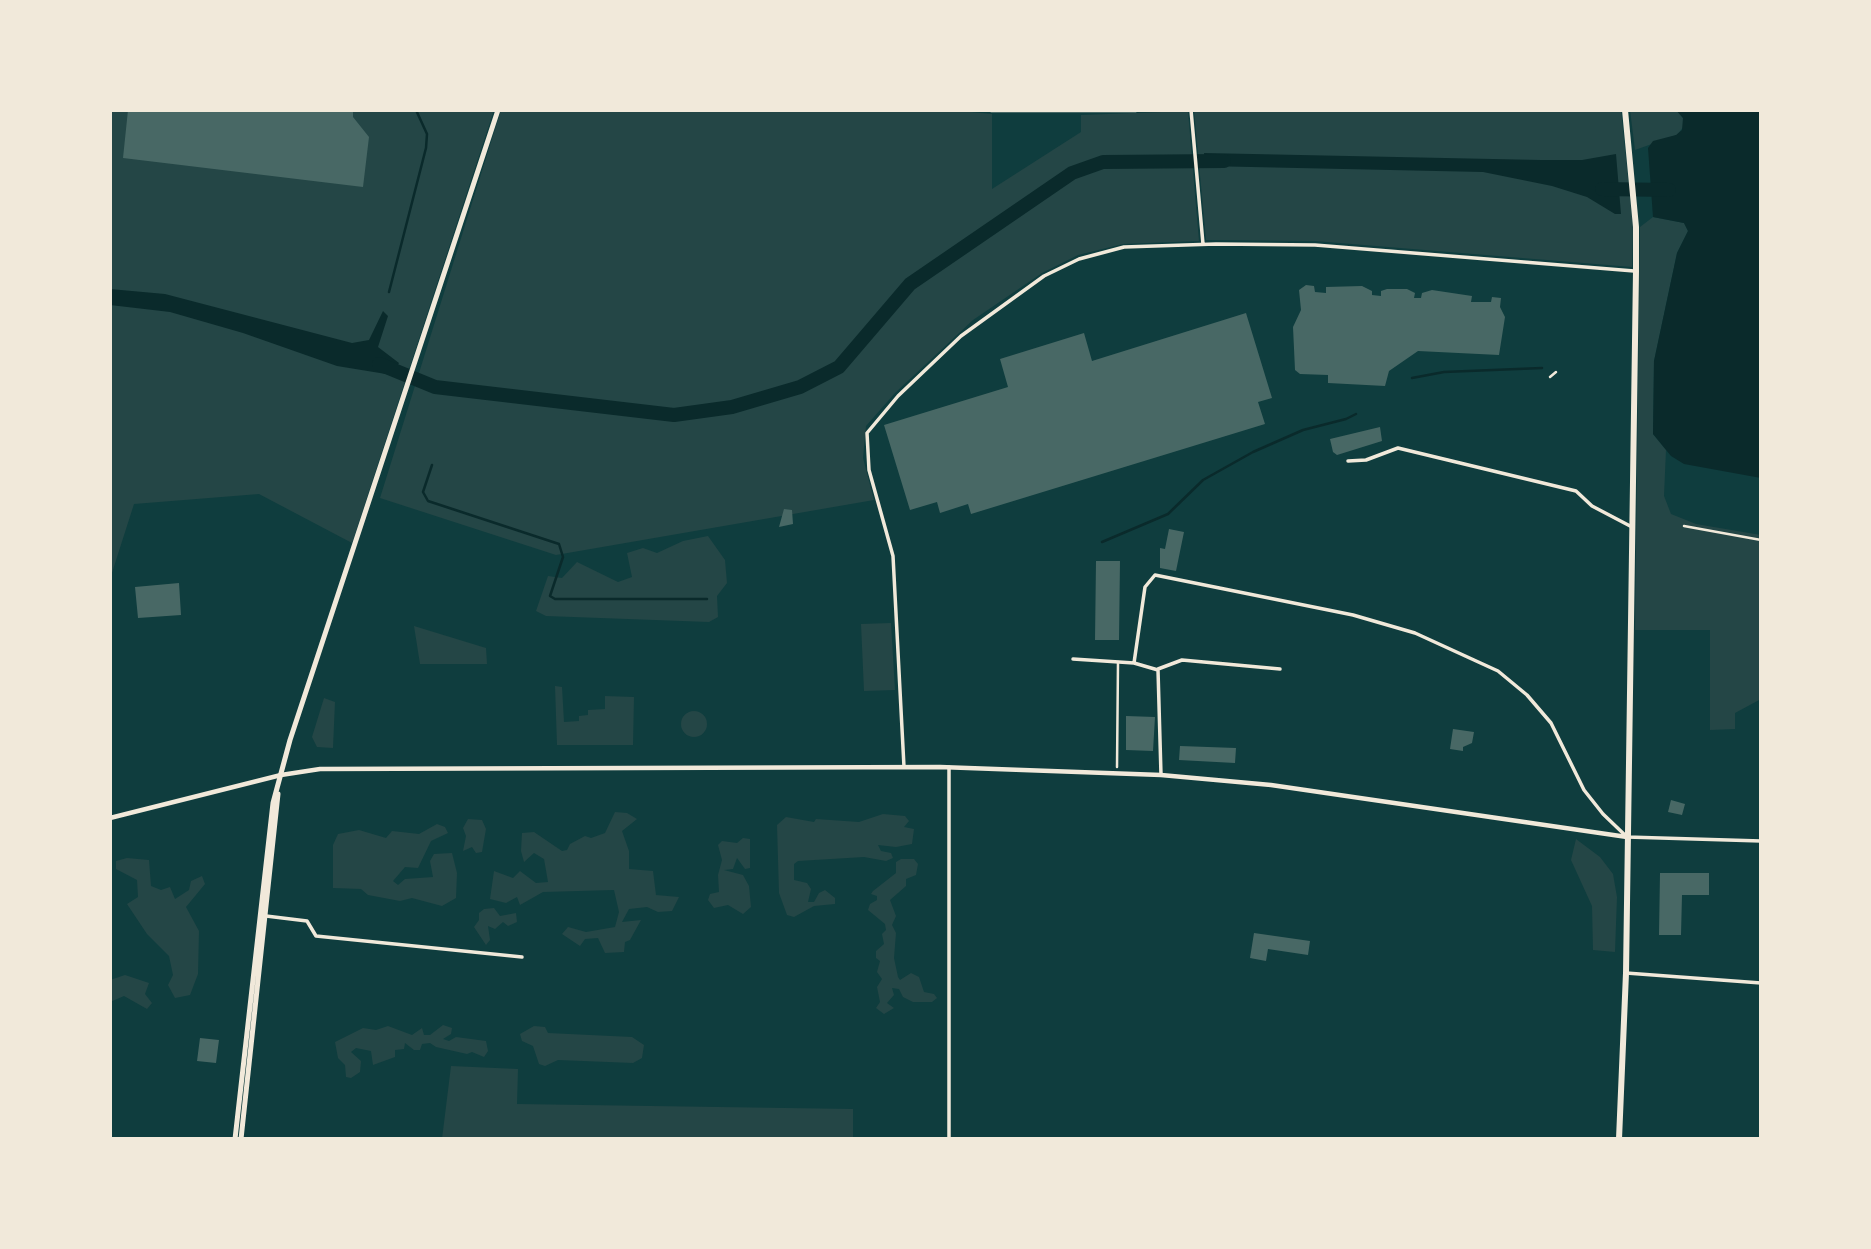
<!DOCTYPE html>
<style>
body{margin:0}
#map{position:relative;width:1871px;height:1249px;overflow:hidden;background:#0f3d3e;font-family:"IBM Plex Sans",sans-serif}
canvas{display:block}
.frame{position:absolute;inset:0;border:112px solid #f1e9da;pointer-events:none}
</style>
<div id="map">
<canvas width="1871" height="1249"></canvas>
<div class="frame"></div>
</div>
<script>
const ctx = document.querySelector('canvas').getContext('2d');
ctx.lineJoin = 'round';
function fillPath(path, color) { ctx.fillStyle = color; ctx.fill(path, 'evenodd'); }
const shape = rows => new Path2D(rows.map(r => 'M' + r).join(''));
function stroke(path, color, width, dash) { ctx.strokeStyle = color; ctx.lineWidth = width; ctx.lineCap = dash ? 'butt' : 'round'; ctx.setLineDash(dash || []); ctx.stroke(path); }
fillPath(shape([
 [110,110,494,110,352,543,259,494,134,504,110,579],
 [501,110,948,110,992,114,992,189,1081,132,1081,115,1188,111,1199,241,1123,244,1078,255,1042,273,973,320,895,393,866,426,863,458,874,500,556,555,380,498],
 [1194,110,1621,110,1633,227,1632,267,1315,241,1206,240],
 [1630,110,1676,110,1683,118,1684,126,1677,135,1635,150],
 [1653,217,1684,223,1688,231,1677,253,1654,361,1653,434,1666,450,1664,496,1671,514,1696,524,1761,535,1761,699,1735,713,1735,729,1710,730,1710,630,1635,630,1640,227],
 [708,536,725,560,727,583,717,596,718,617,709,622,546,616,536,611,548,576,562,578,577,562,618,582,632,577,627,553,643,548,657,553,683,541],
 [891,623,895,690,864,691,861,624],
 [414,626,486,648,487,664,420,664],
 [555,686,562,687,564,722,579,721,579,716,588,715,588,710,605,709,605,696,634,697,633,745,557,745],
 [324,698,335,702,333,748,317,747,312,737],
 '681 724a13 13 0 1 1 26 0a13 13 0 1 1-26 0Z',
 [615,812,627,813,637,819,622,831,629,851,629,869,653,871,656,895,679,897,672,911,658,912,647,907,629,909,622,922,641,920,630,940,625,942,624,952,605,953,598,938,585,939,580,946,562,934,568,927,586,932,615,927,619,912,614,890,543,892,520,905,517,897,506,903,490,899,494,871,513,878,520,871,536,883,548,882,544,859,534,853,524,862,521,851,522,833,534,832,562,851,567,850,570,844,585,836,591,838,605,833],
 [883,814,905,816,909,821,904,827,914,829,912,844,896,847,878,845,881,851,891,853,893,858,886,861,864,857,798,861,794,864,794,880,807,883,811,889,808,902,814,902,819,893,825,890,835,898,835,904,814,906,794,917,787,915,779,893,777,825,786,817,814,822,816,819,859,822],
 [468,819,482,820,486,829,482,852,476,853,472,847,463,851,466,836,463,828],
 [437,824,445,827,448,833,431,841,418,868,405,867,393,881,398,885,405,879,433,877,430,861,434,854,452,853,457,873,456,898,442,906,412,898,400,901,368,895,361,889,333,888,333,845,338,834,359,830,386,838,392,831,419,834],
 [743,838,750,839,750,868,745,869,737,858,733,869,724,870,743,875,749,886,751,907,743,914,728,905,714,908,708,900,710,894,719,892,718,875,722,860,718,845,722,841,737,843],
 [1576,839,1600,857,1613,874,1617,897,1615,952,1593,950,1592,906,1571,860],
 [127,858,149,860,151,886,161,890,170,887,175,899,189,890,191,881,202,876,205,884,186,907,199,931,198,974,190,995,175,998,168,985,173,975,169,956,147,934,127,904,138,897,137,880,116,869,116,861],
 [901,859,914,859,918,864,916,875,906,879,906,886,890,900,896,916,892,925,896,933,894,958,898,977,900,980,911,973,919,977,924,992,934,994,937,998,932,1002,913,1002,903,997,899,989,892,988,894,995,887,1003,894,1008,884,1014,876,1008,880,1002,877,987,882,979,877,972,880,961,876,958,876,951,884,944,882,934,886,930,885,924,868,910,870,904,877,900,877,896,871,894,873,891,896,873,896,862],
 [494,908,500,916,516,913,517,922,508,926,503,922,495,929,488,926,490,940,486,945,474,927,479,920,479,913,484,909],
 [125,975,149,983,145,994,152,1003,147,1009,124,996,110,1002,110,980],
 [443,1025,452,1028,451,1034,443,1039,449,1041,456,1037,486,1041,488,1051,484,1057,472,1052,467,1054,436,1047,430,1043,422,1044,420,1050,414,1050,405,1043,404,1049,395,1050,395,1057,373,1065,371,1051,356,1048,351,1052,361,1061,360,1072,351,1078,346,1077,345,1065,338,1058,335,1042,363,1028,376,1030,388,1026,412,1035,422,1028,424,1035,430,1035],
 [534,1026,545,1027,548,1033,632,1037,644,1045,642,1058,633,1063,558,1060,545,1066,539,1064,533,1046,522,1041,520,1034],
 [451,1066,518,1069,517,1104,853,1109,853,1139,442,1139]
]), '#244646');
fillPath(shape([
 [1676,110,1761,110,1761,478,1684,464,1671,456,1653,434,1654,361,1677,253,1688,231,1684,223,1653,217,1648,148,1653,141,1676,135,1682,130,1683,118],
 [1204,153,1541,160,1582,160,1616,154,1621,214,1615,214,1587,197,1552,186,1483,172,1205,166],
 [110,289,165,294,352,343,369,340,383,311,388,316,378,347,399,363,392,375,337,366,243,333,170,312,110,305]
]), '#0a2a2b');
stroke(shape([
 [389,292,426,148,427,134,416,110],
 [1412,378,1444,372,1542,368],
 [432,465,423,492,428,501,559,544,563,557,550,596,555,599,707,599],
 [1102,542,1168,514,1203,480,1253,452,1303,430,1346,419,1356,414]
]), '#0a2a2b', 2.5);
stroke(shape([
 [1602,189,1669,190],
 [379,364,435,387,674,415,732,407,800,387,839,367,910,284,1072,173,1103,162,1224,161]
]), '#0a2a2b', 14);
fillPath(shape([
 [128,110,353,112,353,117,369,137,363,187,123,158],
 [1306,285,1314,286,1315,292,1326,293,1326,287,1362,286,1372,291,1372,295,1381,296,1381,291,1387,289,1407,289,1415,293,1414,298,1421,298,1422,293,1432,290,1472,296,1471,302,1491,302,1492,297,1501,298,1500,307,1505,317,1499,355,1418,351,1389,371,1385,386,1328,383,1328,375,1300,374,1295,370,1293,327,1301,310,1299,290],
 [1246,313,1272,398,1258,402,1265,424,971,514,968,504,940,513,937,502,910,510,884,425,1008,387,1000,359,1084,333,1092,361],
 [1380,427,1382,441,1337,455,1333,452,1330,439],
 [784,509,792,510,793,524,779,527],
 [1169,529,1184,532,1176,571,1160,568,1160,548,1165,549],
 [1096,561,1120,561,1119,640,1095,640],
 [179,583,181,615,138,618,135,587],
 [1126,716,1155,717,1153,751,1126,750],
 [1453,729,1474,732,1472,743,1463,747,1463,751,1450,749],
 [1180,746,1236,748,1235,763,1179,760],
 [1671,800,1685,804,1682,815,1668,812],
 [1660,873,1709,873,1709,895,1682,895,1681,935,1659,935],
 [1254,933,1310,941,1308,955,1268,949,1266,961,1250,958],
 [200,1038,219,1040,216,1063,197,1061]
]), '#486865');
stroke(shape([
 [1550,377,1556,372],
 [1684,526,1761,540],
 [1117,767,1118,662]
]), '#f1e9da', 2.5);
stroke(shape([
 [1191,110,1203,244],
 [1348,461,1366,460,1398,448,1576,491,1592,506,1632,527],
 [1073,659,1134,663],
 [1158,669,1182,660,1280,669],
 [904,767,893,556,869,470,867,433,898,396,961,336,1044,276,1079,259,1124,247,1216,244,1315,245,1634,271],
 [949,767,949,1139],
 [1161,775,1158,670,1134,663,1145,587,1155,575,1353,615,1415,633,1498,671,1527,695,1551,723,1584,790,1603,814,1627,837,1761,841],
 [266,916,307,921,316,936,522,957],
 [1626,973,1761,983]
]), '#f1e9da', 3.5);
stroke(shape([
 [991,110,1136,110],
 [110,818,281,775,320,769,940,767,1161,775,1271,785,1627,837]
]), '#f1e9da', 4.5);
stroke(shape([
 [235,1139,273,803,290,740,498,110],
 [241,1139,278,794]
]), '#f1e9da', 5);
stroke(shape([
 [1619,1139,1626,973,1636,271,1636,227,1625,110]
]), '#f1e9da', 6);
</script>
